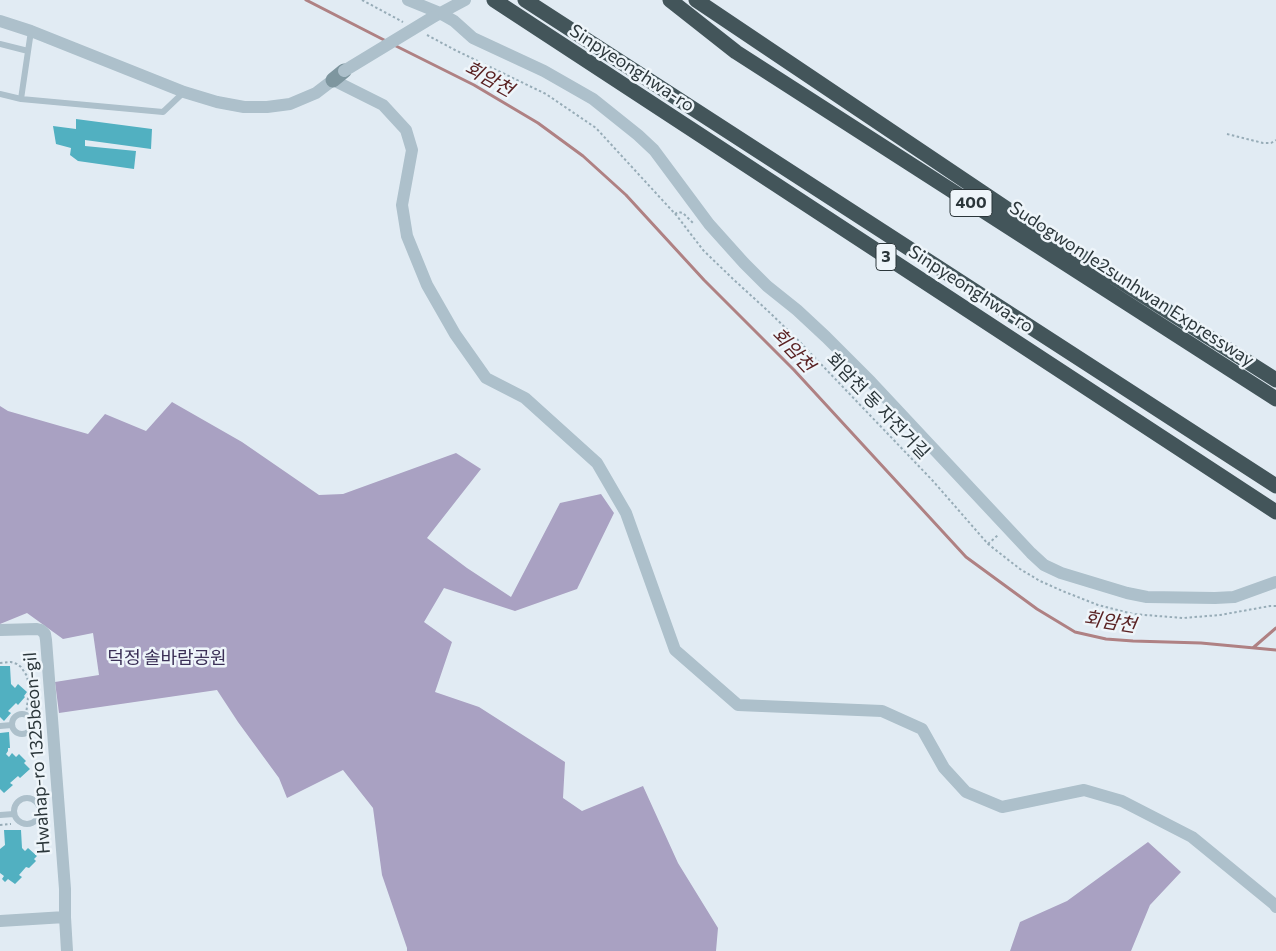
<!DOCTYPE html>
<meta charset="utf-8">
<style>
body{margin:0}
canvas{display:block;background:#e1ebf3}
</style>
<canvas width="1276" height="951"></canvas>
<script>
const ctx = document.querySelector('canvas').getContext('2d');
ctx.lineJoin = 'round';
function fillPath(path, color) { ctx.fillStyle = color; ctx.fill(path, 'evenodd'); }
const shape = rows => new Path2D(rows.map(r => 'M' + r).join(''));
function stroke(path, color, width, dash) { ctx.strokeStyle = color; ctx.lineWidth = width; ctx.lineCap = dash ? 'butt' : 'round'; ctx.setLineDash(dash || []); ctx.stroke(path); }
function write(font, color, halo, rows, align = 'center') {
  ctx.font = font + ' Commissioner,"Noto Sans KR",sans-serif'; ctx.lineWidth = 5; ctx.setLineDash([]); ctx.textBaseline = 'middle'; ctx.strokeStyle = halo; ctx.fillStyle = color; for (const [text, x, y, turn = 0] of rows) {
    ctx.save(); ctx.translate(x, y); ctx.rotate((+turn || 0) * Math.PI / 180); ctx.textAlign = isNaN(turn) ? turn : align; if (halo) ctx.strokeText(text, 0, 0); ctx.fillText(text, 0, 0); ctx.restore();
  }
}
fillPath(shape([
 [172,402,242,442,319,495,343,494,456,453,481,469,427,538,467,568,511,597,560,503,601,494,614,513,577,589,515,611,444,588,424,622,452,642,435,692,479,707,565,762,563,798,582,811,643,786,678,863,718,928,716,951,407,951,407,948,382,875,373,808,343,770,287,798,279,778,238,722,217,690,59,713,55,682,99,675,93,633,63,639,27,613,0,624,0,406,8,411,88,434,105,414,146,431],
 [1148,842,1181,872,1150,905,1131,951,1010,951,1020,922,1067,901]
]), '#a9a1c2');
stroke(shape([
 [306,0,386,41],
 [394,45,474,85,538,123,583,156,626,195,704,280,794,370,966,557,1037,609,1075,632,1106,639,1133,641,1201,643,1276,650],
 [1254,647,1276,628]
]), '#af8183', 3);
fillPath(shape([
 [76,119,152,129,151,149,85,140,85,146,136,151,134,169,78,161,70,155,71,148,56,144,53,126,76,129],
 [0,666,10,666,11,684,15,688,18,684,27,692,24,696,25,697,18,705,16,703,8,711,11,713,4,721,0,717],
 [9,732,10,748,8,748,8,751,6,754,9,757,12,753,16,757,19,754,26,761,24,763,30,769,20,778,18,776,10,783,13,785,4,793,0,789,0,733],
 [4,830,21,830,22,848,25,851,28,848,37,856,34,859,36,861,29,868,26,867,19,875,22,877,15,884,8,879,5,882,2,879,4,876,0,873,0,849,5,845]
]), '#51b0c1');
stroke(shape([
 [362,0,403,22],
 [427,35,455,50,546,94,596,128,677,216,703,250,733,279,768,311,796,338,933,481,988,544,1020,569,1040,581,1065,592,1098,605,1133,614,1183,618,1220,615,1270,606,1276,606],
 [1227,134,1263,143,1271,143,1276,140],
 [675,214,678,212,683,213,693,223],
 [988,544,998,535],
 [0,663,11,662,17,664,21,667,27,676,29,689,26,715],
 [0,825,11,824]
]), '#97acb7', 2, [2.5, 2.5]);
stroke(shape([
 [0,44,28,51],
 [0,94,21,99,163,112,184,92],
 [21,99,31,31],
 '12 724a10 10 0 1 1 20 0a10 10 0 1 1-20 0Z',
 [0,726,12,725],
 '14 811a13 13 0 1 1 26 0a13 13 0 1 1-26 0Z',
 [0,815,14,814]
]), '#adc0cb', 6);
stroke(shape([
 [408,0,440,13,454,21,473,38,544,71,593,99,638,135,654,150,709,224,744,263,767,286,797,310,826,337,871,382,1031,553,1044,565,1061,573,1127,593,1147,597,1215,598,1234,597,1276,582],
 [435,16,465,0],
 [0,21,31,31,184,92,217,102,244,107,267,107,290,104,316,93,333,80,383,105,406,130,412,150,402,205,407,236,427,285,455,334,486,378,525,398,597,463,626,513,675,650,738,705,882,711,922,729,944,768,966,792,1002,807,1084,790,1122,801,1192,837,1274,904,1276,907],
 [0,630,37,629,41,630,45,634,46,640,65,889,65,917,67,951],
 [0,921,65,917]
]), '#adc0cb', 12);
stroke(shape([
 [333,80,344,71]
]), '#7e969f', 15);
stroke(shape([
 [494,0,1276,512],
 [525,0,1276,486],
 [670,0,736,52,1276,399],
 [696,0,1010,211,1276,380]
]), '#43555a', 15);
stroke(shape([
 [344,71,433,17]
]), '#adc0cb', 12);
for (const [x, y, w] of [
 [971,203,42],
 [886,257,20]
]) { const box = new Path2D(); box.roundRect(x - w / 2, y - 13.5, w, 27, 4); ctx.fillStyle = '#eef5fa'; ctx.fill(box); stroke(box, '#2b363a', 1); }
write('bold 16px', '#2b363a', null, [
 ["400",971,203],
 ["3",886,257]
]);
write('18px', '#2b363a', '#eef5fa', [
 ["Sinpyeonghwa-ro",632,68,33],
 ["Sudogwon Je2sunhwan Expressway",1132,284,33],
 ["Sinpyeonghwa-ro",971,289,33],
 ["회암천 동 자전거길",878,406,46],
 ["Hwahap-ro 1325beon-gil",37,753,-94]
]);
write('18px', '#3b3057', '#eef5fa', [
 ["덕정 솔바람공원",167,658]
]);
write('italic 19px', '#5a2223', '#eef5fa', [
 ["회암천",489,79,29],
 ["회암천",793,350,47],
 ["회암천",1110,622,9]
]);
</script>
